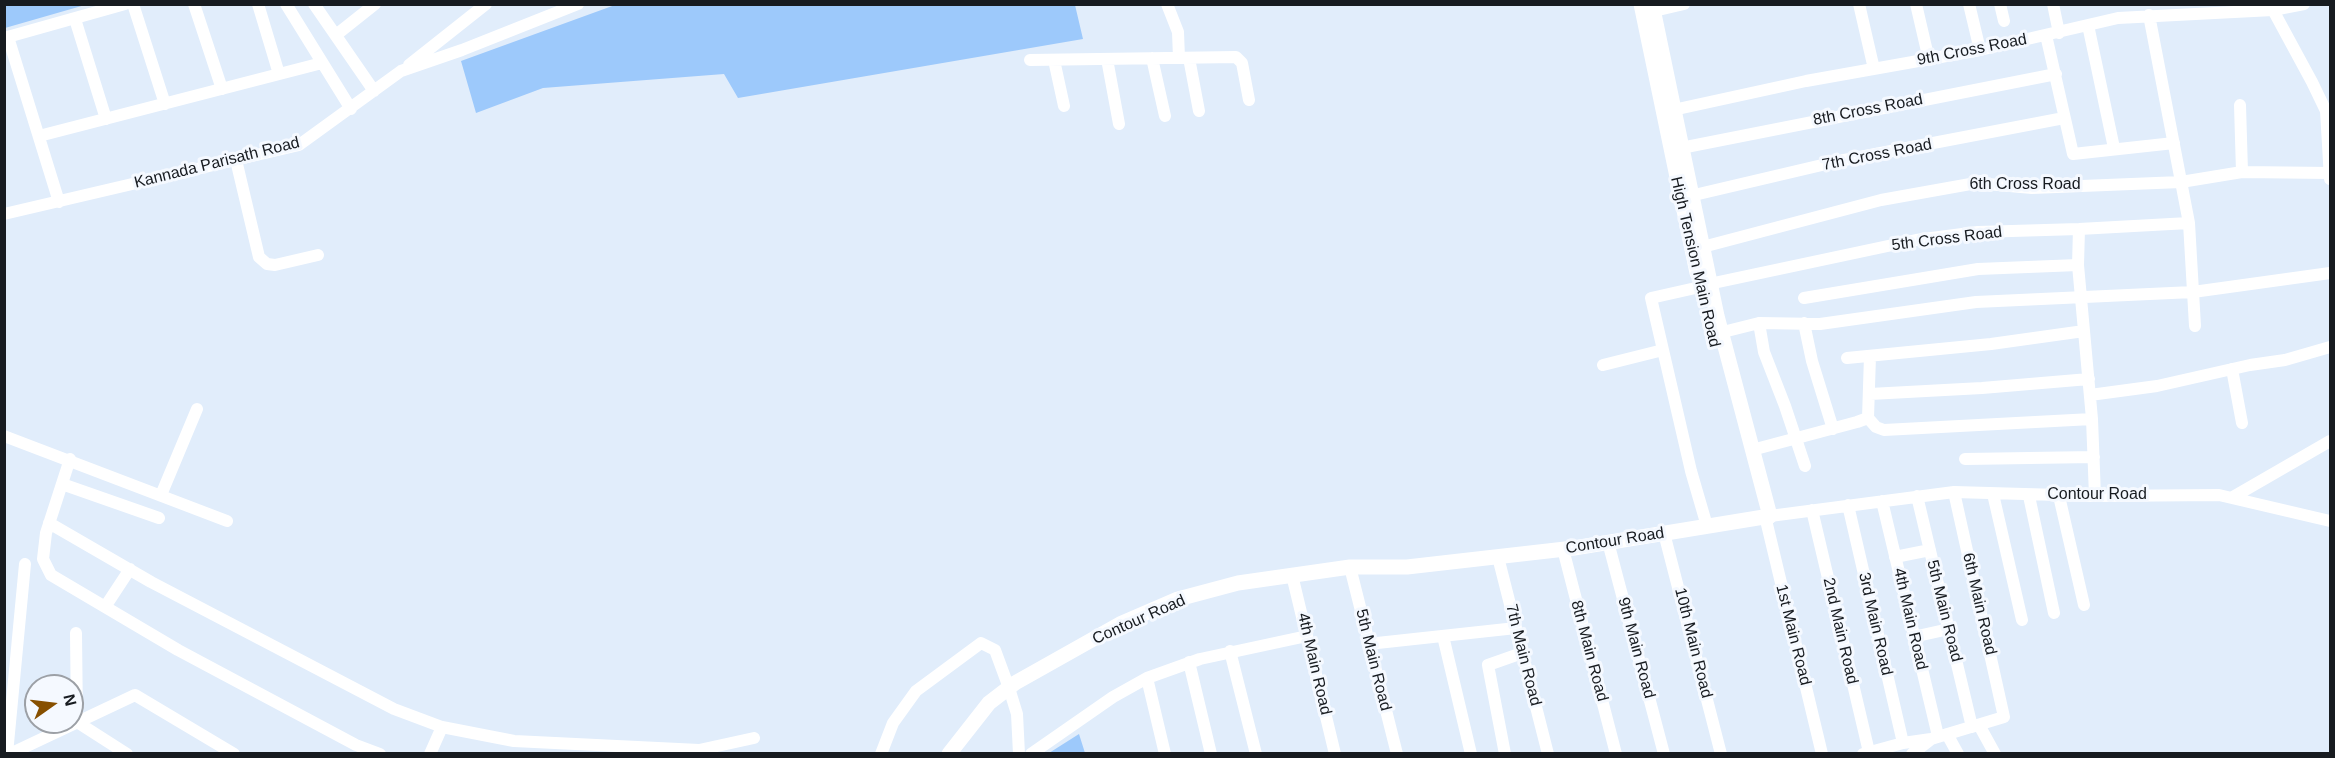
<!DOCTYPE html>
<style>
body{margin:0}
#map{position:relative;width:2335px;height:758px;overflow:hidden;background:#e1edfb;font-family:Helvetica,sans-serif}
canvas{display:block}
.frame{position:absolute;inset:0;border:6px solid #171b20;pointer-events:none}
.north{position:absolute;left:24px;top:674px;width:60px;height:60px;box-sizing:border-box;background:#f5f9ff;border:2px solid #9ca0a6;border-radius:50%;rotate:76deg;font-size:16px;font-weight:700;line-height:24px;text-align:center;color:#171b20}
.north::after{content:'';display:block;margin:auto;width:21px;height:27px;background:#875000;clip-path:polygon(50% 0,100% 100%,50% 72%,0 100%)}
</style>
<div id="map">
<canvas width="2335" height="758"></canvas>
<div class="frame"></div>
<div class="north">N</div>
</div>
<script>
const ctx = document.querySelector('canvas').getContext('2d');
ctx.lineJoin = 'round';
function fillPath(path, color) { ctx.fillStyle = color; ctx.fill(path, 'evenodd'); }
const shape = rows => new Path2D(rows.map(r => 'M' + r).join(''));
function stroke(path, color, width, dash) { ctx.strokeStyle = color; ctx.lineWidth = width; ctx.lineCap = dash ? 'butt' : 'round'; ctx.setLineDash(dash || []); ctx.stroke(path); }
function write(font, color, halo, rows, align = 'center') {
  ctx.font = font + ' Helvetica,sans-serif'; ctx.lineWidth = 6; ctx.setLineDash([]); ctx.textBaseline = 'middle'; ctx.strokeStyle = halo; ctx.fillStyle = color; for (const [text, x, y, turn = 0] of rows) {
    ctx.save(); ctx.translate(x, y); ctx.rotate((+turn || 0) * Math.PI / 180); ctx.textAlign = isNaN(turn) ? turn : align; if (halo) ctx.strokeText(text, 0, 0); ctx.fillText(text, 0, 0); ctx.restore();
  }
}
fillPath(shape([
 [5,4,85,4,85,5,5,28],
 [615,5,1075,5,1083,39,738,98,724,74,543,88,476,113,461,61],
 [1079,734,1085,753,1049,753]
]), '#9dc9fb');
stroke(shape([
 [133,4,165,104],
 [194,4,222,89],
 [258,4,279,74],
 [286,4,351,109],
 [314,4,374,91],
 [1167,4,1178,32,1179,58],
 [1859,4,1874,69],
 [1916,4,1929,60],
 [1969,4,1980,50],
 [2000,4,2004,21],
 [2053,4,2059,33],
 [2273,10,2312,82,2326,111,2330,179],
 [1654,11,1684,4],
 [2149,15,2189,223,2195,326],
 [75,19,106,119],
 [2088,25,2114,148],
 [336,35,375,4],
 [2046,35,2073,154,2174,143],
 [8,37,59,202],
 [4,38,125,4],
 [1152,58,1165,116],
 [1189,58,1199,111],
 [1107,59,1119,124],
 [1030,60,1236,57,1242,63,1249,100],
 [1054,60,1064,106],
 [409,65,486,4],
 [2240,105,2242,172],
 [1673,110,1806,81,1980,50,2118,18,2273,10,2304,4],
 [39,136,322,63],
 [1681,148,2056,74],
 [236,160,259,257,267,264,275,265,318,255],
 [1690,196,1839,161,2064,118],
 [4,214,299,145,401,71,462,50,578,4],
 [2079,229,2078,265,2092,419,2095,496],
 [1695,249,1881,200,1976,183,2032,188,2181,182,2242,172,2330,173],
 [1709,284,1916,240,1978,232,2079,229,2189,223],
 [1700,287,1651,298,1691,471,1707,526],
 [1804,298,1978,269,2078,265],
 [1759,323,1764,352,1785,406,1805,466],
 [1804,323,1812,361,1833,429],
 [1711,335,1759,323,1820,324,1976,302,2193,292,2330,273],
 [1847,358,1991,344,2084,331],
 [1603,365,1663,350],
 [2232,369,2242,423],
 [1870,394,1982,388,2089,379],
 [2090,395,2157,386,2250,365,2285,360,2330,347],
 [1868,418,1876,427,1884,430,2092,419],
 [4,436,227,521],
 [1752,450,1857,422,1868,418,1870,356],
 [70,459,46,533,43,559,51,575,178,650,356,745,380,754],
 [1965,459,2094,457],
 [62,484,159,518],
 [1993,494,2022,620],
 [161,495,197,409],
 [1917,496,1972,727],
 [2029,496,2054,613],
 [2059,496,2084,605],
 [2233,497,2330,441],
 [1882,501,1938,736],
 [1848,505,1903,743],
 [1812,510,1869,752],
 [1765,516,1822,754],
 [1770,516,1954,492,2095,496,2219,495,2330,521],
 [49,523,151,582,394,709,442,727,514,741,699,750,754,738],
 [1664,533,1721,754],
 [1608,542,1664,754],
 [1563,549,1616,754],
 [1498,557,1548,754],
 [1895,557,1930,550],
 [1350,567,1397,754],
 [1292,575,1335,754],
 [105,607,130,569],
 [76,633,77,722,127,754],
 [1443,636,1471,754],
 [1913,637,1949,629],
 [1368,644,1516,628],
 [1230,651,1256,754],
 [1189,662,1211,754],
 [1147,678,1165,754],
 [1979,725,1995,754],
 [1947,734,1958,754],
 [7,754,25,564],
 [10,754,135,695,234,754],
 [430,754,442,727],
 [881,754,893,723,916,691,981,643,995,650,1009,688,1017,714,1019,754],
 [1031,754,1113,697,1147,678,1200,659,1307,636],
 [1505,754,1488,665,1522,653],
 [1863,754,1903,743,1931,739,2004,717,1954,492],
 [1912,754,1930,740]
]), '#fff', 12);
stroke(shape([
 [1641,4,1697,273],
 [949,754,989,703,1015,683,1120,624,1178,599,1238,583,1350,567,1407,567,1574,548,1770,516,1717,316,1652,4]
]), '#fff', 15);
write('16px', '#171b20', '#f5f9ff', [
 ["9th Cross Road",1972,50,-11],
 ["8th Cross Road",1868,110,-11],
 ["7th Cross Road",1877,155,-11],
 ["Kannada Parisath Road",217,163,-14],
 ["6th Cross Road",2025,185],
 ["5th Cross Road",1947,239,-7],
 ["High Tension Main Road",1695,262,77],
 ["Contour Road",2097,495],
 ["Contour Road",1615,541,-9],
 ["6th Main Road",1979,604,77],
 ["5th Main Road",1944,611,76],
 ["4th Main Road",1910,619,77],
 ["Contour Road",1139,620,-24],
 ["3rd Main Road",1875,624,77],
 ["2nd Main Road",1840,631,77],
 ["1st Main Road",1793,635,76],
 ["10th Main Road",1693,643,76],
 ["9th Main Road",1636,648,75],
 ["8th Main Road",1589,651,75],
 ["7th Main Road",1523,655,76],
 ["5th Main Road",1373,660,76],
 ["4th Main Road",1314,664,77]
]);
</script>
